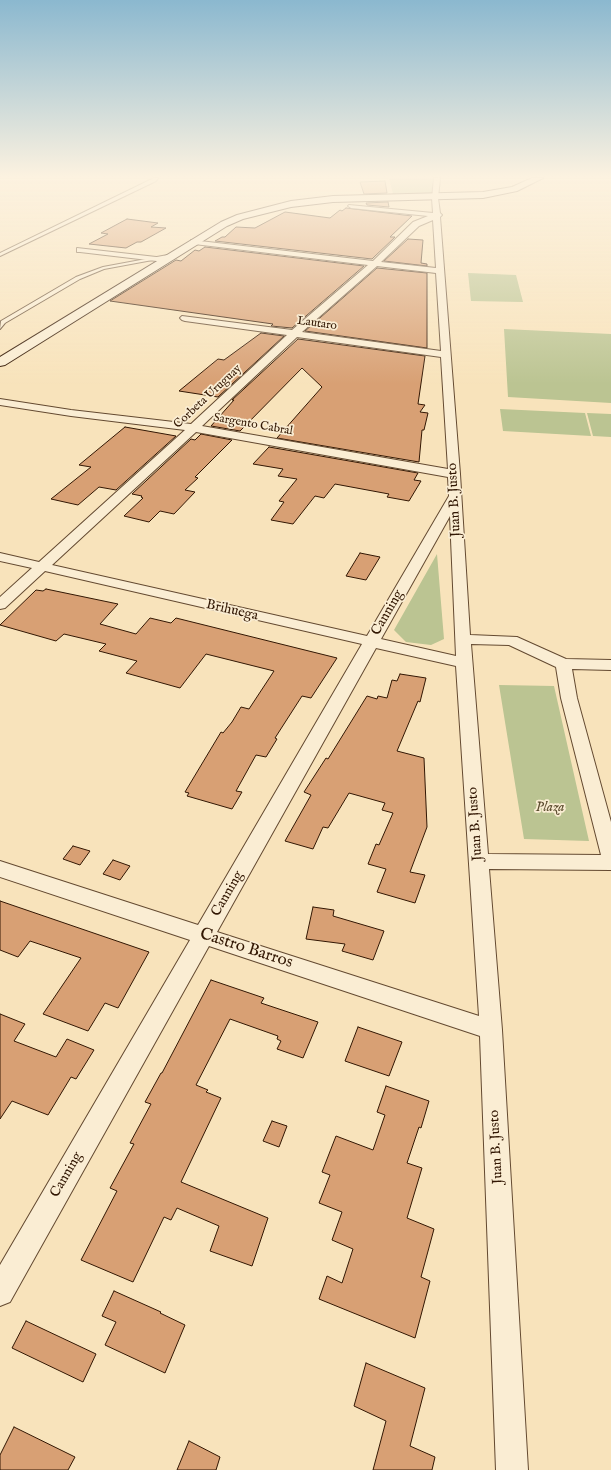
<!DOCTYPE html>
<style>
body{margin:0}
canvas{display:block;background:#f8e3bb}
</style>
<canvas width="611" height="1470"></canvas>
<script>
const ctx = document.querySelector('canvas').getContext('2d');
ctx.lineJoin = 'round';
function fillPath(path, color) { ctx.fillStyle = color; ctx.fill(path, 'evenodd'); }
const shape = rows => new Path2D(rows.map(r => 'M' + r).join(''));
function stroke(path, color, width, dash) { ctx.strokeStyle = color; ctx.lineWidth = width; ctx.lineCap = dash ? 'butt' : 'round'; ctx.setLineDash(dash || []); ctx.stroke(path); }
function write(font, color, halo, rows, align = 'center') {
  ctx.font = font + ' "IM FELL English",serif'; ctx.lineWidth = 3.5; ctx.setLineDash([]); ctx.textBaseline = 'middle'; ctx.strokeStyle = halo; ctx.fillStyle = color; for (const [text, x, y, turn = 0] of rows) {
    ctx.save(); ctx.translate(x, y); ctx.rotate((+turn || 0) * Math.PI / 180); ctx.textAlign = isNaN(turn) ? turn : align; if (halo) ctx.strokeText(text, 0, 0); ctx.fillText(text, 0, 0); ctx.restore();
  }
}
fillPath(shape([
 [389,178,433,178,432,193,393,194],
 [468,273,516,275,523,302,471,301],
 [504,329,611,334,611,403,508,397],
 [500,409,585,413,591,436,503,431],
 [587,413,611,414,611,437,593,436],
 [437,554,444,639,431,645,406,642,394,630],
 [499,685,554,686,589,841,524,839]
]), '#bbc492');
const building = shape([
 [385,181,387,193,364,194,360,182,385,181],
 [388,202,389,207,367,205,366,203,388,202],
 [346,208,412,216,390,237,395,237,372,259,215,241,222,237,225,237,236,227,255,228,285,212,330,218,340,210,342,211,346,208],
 [127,219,158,223,151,227,166,228,141,242,137,242,126,248,89,244,108,234,101,233,127,219],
 [408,239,423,240,421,263,427,264,427,266,384,261,408,239],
 [205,247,364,266,292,328,271,326,273,324,110,301,176,260,181,261,195,250,199,251,205,247],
 [377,268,427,273,427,348,305,331,377,268],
 [261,333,284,336,218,397,179,391,218,359,224,360,261,333],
 [298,339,425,356,418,404,425,405,420,412,428,413,424,430,422,430,419,462,277,438,322,387,302,368,240,431,211,426,234,400,232,400,298,339],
 [125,427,176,436,116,490,99,487,78,505,51,499,91,467,79,465,125,427],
 [201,434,232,440,195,477,198,478,185,490,195,492,174,514,160,511,149,522,124,516,143,498,141,497,142,496,132,494,191,439,195,440,201,434],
 [269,447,418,473,414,480,421,481,409,501,387,497,389,494,335,484,324,498,315,496,293,524,271,520,284,502,279,501,297,479,278,476,283,469,253,464,269,447],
 [360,553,380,557,366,580,346,576,360,553],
 [46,589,118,604,100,624,136,634,150,618,171,623,176,618,337,658,311,698,302,696,275,738,277,739,266,757,256,755,236,791,242,792,232,809,187,796,189,793,185,792,221,732,223,733,232,722,241,707,249,709,274,671,206,654,180,688,126,673,137,661,99,651,106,644,64,634,56,641,0,625,36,590,43,591,46,589],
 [400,674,426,678,420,702,418,701,397,751,424,758,427,827,410,872,425,875,415,903,377,892,386,869,368,864,376,844,379,845,393,813,382,810,385,803,349,793,328,828,323,827,313,849,285,841,311,795,304,792,326,758,328,759,367,696,377,699,378,696,387,698,392,680,397,681,400,674],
 [73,846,90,851,80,865,63,859,73,846],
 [113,860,130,866,120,880,103,874,113,860],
 [0,901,149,952,118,1008,105,1003,88,1031,43,1014,81,958,30,941,18,957,0,950,0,901],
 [313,907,334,910,333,916,384,931,373,960,342,951,345,944,306,939,313,907],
 [211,980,264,998,261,1003,318,1022,303,1058,277,1049,281,1041,277,1039,278,1036,230,1019,196,1085,208,1090,206,1092,221,1098,181,1182,268,1218,252,1266,210,1251,219,1226,177,1208,171,1220,164,1217,133,1282,81,1260,117,1191,110,1188,134,1144,130,1143,151,1104,145,1102,161,1073,162,1073,211,980],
 [0,1014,25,1024,14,1041,56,1057,67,1039,94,1050,76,1079,71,1077,48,1115,12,1101,0,1119,0,1014],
 [358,1027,402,1042,389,1076,345,1061,358,1027],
 [386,1086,429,1101,421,1128,419,1127,407,1163,422,1168,407,1218,434,1229,421,1277,430,1281,415,1338,319,1299,327,1276,342,1283,353,1249,332,1240,342,1212,319,1203,330,1175,322,1172,336,1136,373,1150,385,1115,377,1112,386,1086],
 [272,1121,287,1126,279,1147,263,1141,272,1121],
 [114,1291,161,1312,160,1313,185,1325,165,1373,105,1345,116,1322,102,1316,114,1291],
 [26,1321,96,1354,83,1382,12,1348,26,1321],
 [366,1363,425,1388,410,1446,435,1457,432,1470,373,1470,386,1421,354,1406,366,1363],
 [14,1427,75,1457,68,1470,0,1470,0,1455,14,1427],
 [189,1441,220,1457,216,1470,177,1470,189,1441]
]);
fillPath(building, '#d8a074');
stroke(building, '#321703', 1);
const service = shape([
 [154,178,158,178,156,181,0,256,0,253,154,178],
 [173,254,174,256,104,269,80,279,5,323,0,329,1,321,76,277,103,267,173,254]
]);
const minor = shape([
 [434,178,440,178,438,198,440,213,442,215,440,217,460,474,470,635,517,637,566,659,611,660,611,670,572,669,577,698,611,822,611,870,489,869,502,1030,528,1470,496,1470,480,1036,209,946,10,1302,0,1306,0,1265,190,940,0,877,0,861,198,925,362,644,45,571,5,608,0,609,0,597,32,568,0,561,0,553,39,562,185,430,71,416,0,405,0,399,71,410,191,424,287,335,185,321,182,320,180,318,182,316,292,330,368,265,194,244,191,244,191,240,373,261,413,222,428,216,351,208,348,206,349,205,433,213,432,198,434,178],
 [433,220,436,268,381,262,419,226,433,220],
 [377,266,436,273,441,351,302,332,377,266],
 [297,337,441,357,448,469,202,426,297,337],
 [196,432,448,477,449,496,367,636,52,565,196,432],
 [450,516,456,656,381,639,450,516],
 [471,644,509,645,556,667,561,698,601,855,488,854,471,644],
 [376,648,456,666,479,1016,217,932,376,648],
 [77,248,165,258,169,260,165,262,80,252,77,252,77,248]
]);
const secondary = shape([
 [532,178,543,178,517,191,483,198,333,202,291,207,243,219,227,226,5,365,0,366,0,357,221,222,237,215,291,201,333,196,483,192,512,187,532,178]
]);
stroke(service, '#644a31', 2);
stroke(minor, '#644a31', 2);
stroke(secondary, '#321703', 2);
fillPath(service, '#faedd3');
fillPath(minor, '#faedd3');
fillPath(secondary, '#faedd3');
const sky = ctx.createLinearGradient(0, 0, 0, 384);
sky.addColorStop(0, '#8bb8cf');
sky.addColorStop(0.46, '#fcf2e0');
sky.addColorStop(1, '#fcf2e000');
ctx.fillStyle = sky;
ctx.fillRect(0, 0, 611, 384);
write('12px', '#321703', '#faedd3', [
 ["Lautaro",317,324,8],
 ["Corbeta Uruguay",208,397,-43],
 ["Sargento Cabral",253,425,10]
]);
write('14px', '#321703', '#faedd3', [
 ["Juan B. Justo",455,500,-93],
 ["Brihuega",232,611,13],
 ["Canning",388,613,-60],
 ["Juan B. Justo",476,824,-94],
 ["Canning",228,894,-60],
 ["Juan B. Justo",497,1147,-93],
 ["Canning",67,1175,-60]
]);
write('italic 14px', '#5b4b2e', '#faedd3', [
 ["Plaza",550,808]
]);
write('17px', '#321703', '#faedd3', [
 ["Castro Barros",246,949,18]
]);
</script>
